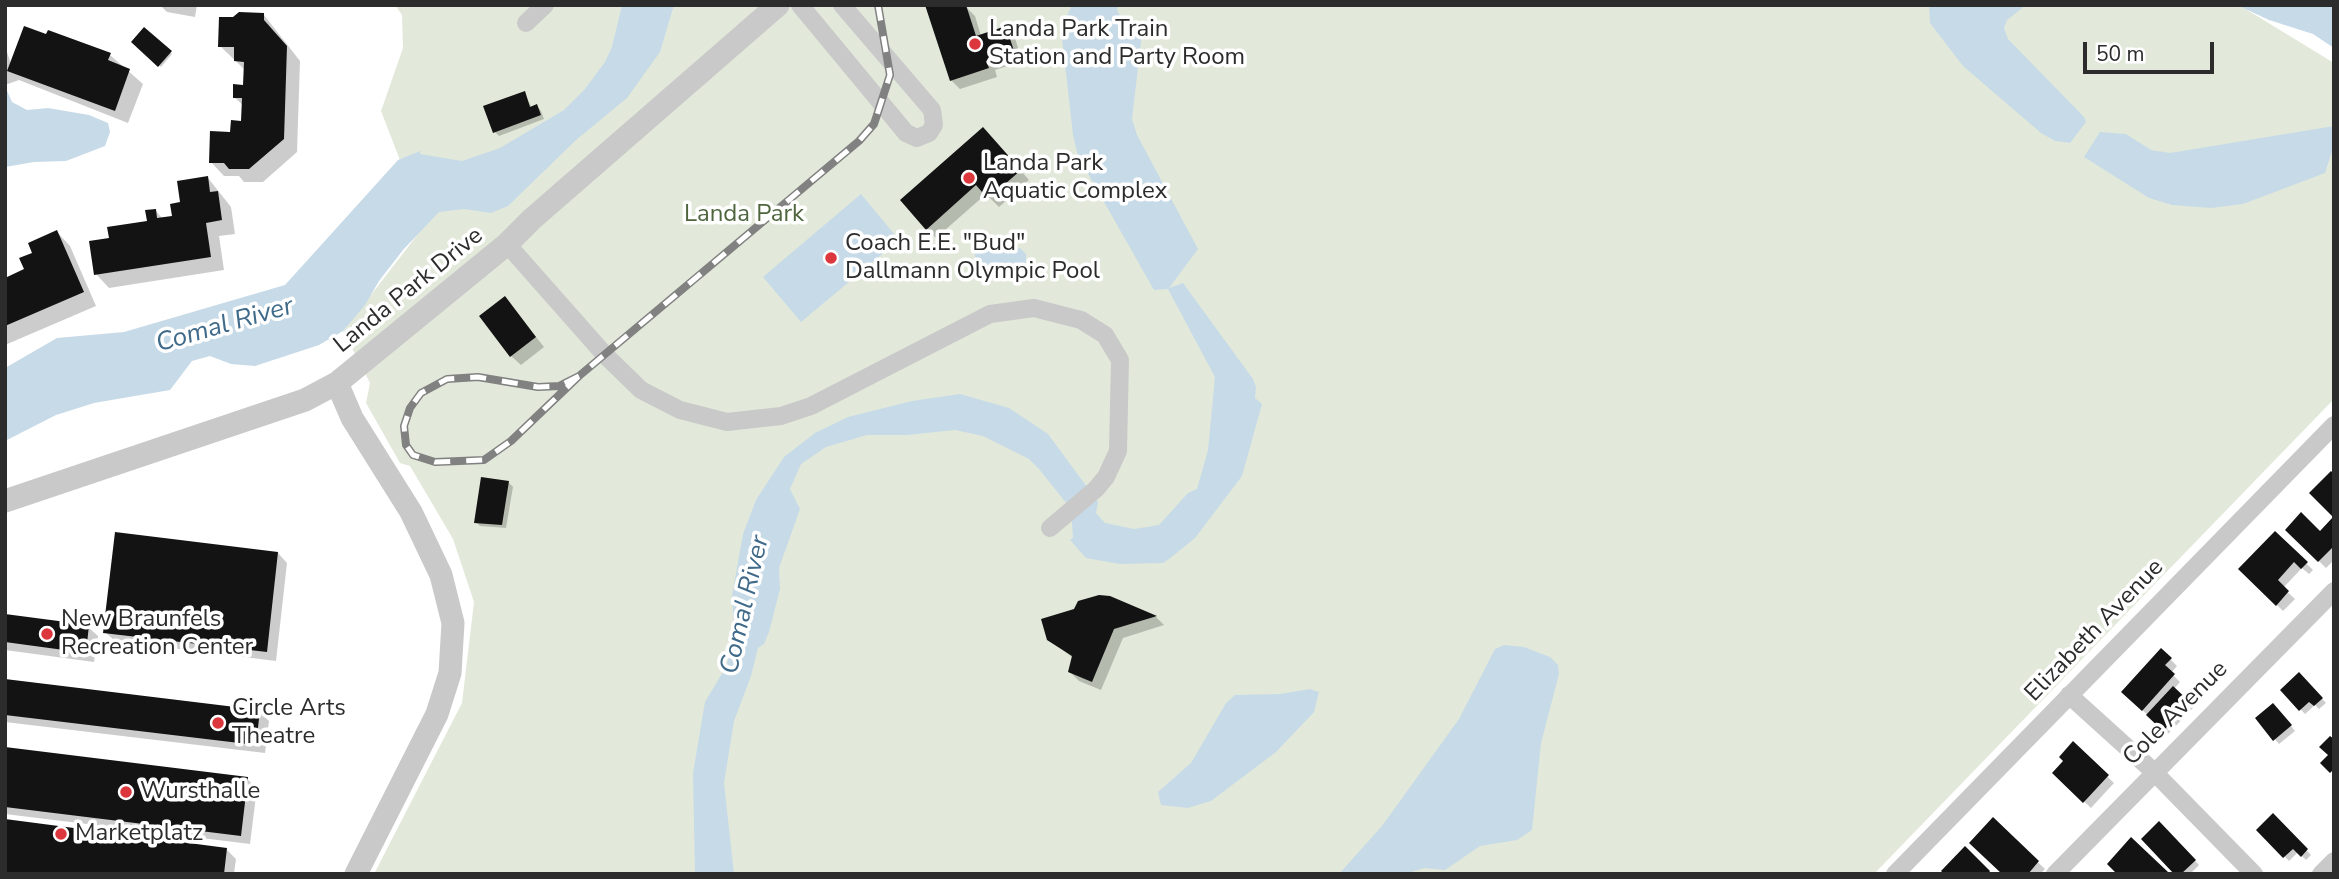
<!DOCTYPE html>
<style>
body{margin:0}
#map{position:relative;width:2339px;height:879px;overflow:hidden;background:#fff;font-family:"Nunito Sans",sans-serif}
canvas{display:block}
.frame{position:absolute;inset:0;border:7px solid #2c2c2c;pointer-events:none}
.scale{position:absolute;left:2083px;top:42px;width:131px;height:32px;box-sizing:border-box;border:4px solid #2c2c2c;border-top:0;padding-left:9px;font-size:21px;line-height:24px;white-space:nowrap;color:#2c2c2c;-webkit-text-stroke:5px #fff;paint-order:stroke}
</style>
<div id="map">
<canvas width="2339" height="879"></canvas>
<div class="frame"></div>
<div class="scale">50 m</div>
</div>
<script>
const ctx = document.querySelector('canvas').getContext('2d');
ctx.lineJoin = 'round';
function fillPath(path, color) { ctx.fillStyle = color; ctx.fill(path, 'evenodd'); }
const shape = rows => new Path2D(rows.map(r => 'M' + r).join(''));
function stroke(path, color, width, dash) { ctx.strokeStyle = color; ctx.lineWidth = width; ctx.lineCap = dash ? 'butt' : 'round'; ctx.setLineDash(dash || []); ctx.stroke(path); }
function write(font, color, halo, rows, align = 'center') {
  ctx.font = font + ' "Nunito Sans",sans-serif'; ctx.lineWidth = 7; ctx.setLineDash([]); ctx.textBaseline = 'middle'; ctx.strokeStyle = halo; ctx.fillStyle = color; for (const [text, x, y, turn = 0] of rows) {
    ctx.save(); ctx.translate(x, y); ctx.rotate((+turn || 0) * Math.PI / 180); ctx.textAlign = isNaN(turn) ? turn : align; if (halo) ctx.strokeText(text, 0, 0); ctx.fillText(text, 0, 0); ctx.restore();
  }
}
fillPath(shape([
 [395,5,2239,5,2334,63,2334,399,1874,874,374,874,462,703,474,602,453,539,410,466,400,463,366,403,370,383,343,331,425,225,381,111,403,48,402,15]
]), '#e2e9da');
fillPath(shape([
 [622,5,674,5,660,52,627,98,576,140,508,206,491,213,464,209,439,212,403,250,379,281,365,305,343,331,319,345,255,366,231,364,210,356,192,361,170,390,94,403,56,415,5,441,5,368,57,338,124,332,285,285,398,160,420,151,420,154,462,161,500,148,564,110,585,89,605,62,612,47],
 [1072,5,1119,5,1117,10,1124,23,1142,33,1132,119,1137,135,1198,249,1169,288,1183,283,1253,379,1256,387,1255,398,1262,404,1242,476,1195,538,1169,559,1163,563,1120,564,1086,558,1070,540,1073,538,1071,509,1039,469,1029,459,983,436,955,430,907,435,867,435,826,447,801,464,790,489,800,509,779,568,780,589,769,632,764,644,758,648,751,676,734,721,724,783,734,874,695,874,693,773,705,702,726,667,735,637,732,596,743,534,756,500,784,457,815,433,848,417,912,401,960,394,1009,408,1048,434,1098,502,1096,513,1105,523,1134,529,1159,525,1188,493,1197,489,1208,450,1215,377,1168,289,1154,290,1078,156,1073,135,1061,29],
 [1929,5,2026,5,2007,20,2004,28,2008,39,2084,117,2086,122,2070,143,2055,141,2041,133,1963,66,1930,23],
 [2237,5,2334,5,2334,48,2313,34,2269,20],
 [5,86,12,102,27,110,48,108,89,115,108,123,110,132,105,146,66,161,34,162,5,167],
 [2334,126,2334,145,2325,173,2243,204,2211,208,2172,205,2149,198,2084,157,2100,132,2126,134,2151,150,2170,153],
 [861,194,899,240,801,322,763,277],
 [986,234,1021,249,1026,254,1026,264,1011,270,993,268,976,260,973,246,980,236],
 [1504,645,1524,647,1550,657,1558,665,1559,674,1541,743,1532,830,1517,840,1480,846,1445,870,1424,868,1405,874,1339,874,1382,826,1459,719,1495,649],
 [1310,689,1319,692,1314,712,1276,752,1211,801,1188,808,1161,805,1158,792,1191,763,1226,703,1235,695,1280,694]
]), '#c7dae8');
fillPath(shape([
 [160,5,197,5,195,17,167,12],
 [966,7,975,16,981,36,1006,28,1015,38,1022,61,995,70,997,77,960,89,951,80],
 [264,15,300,61,297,152,263,182,244,182,239,176,224,176,211,162,243,123,244,106,234,97,245,86,245,70,220,46],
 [144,29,172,54,161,67,133,41],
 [5,46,11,64,110,55,143,84,128,123,19,80,5,85],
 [524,93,532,108,537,106,541,111,544,119,499,136,495,132],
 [992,138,1029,180,999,207,986,194,936,238,927,229],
 [208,178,231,207,235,234,219,236,224,270,109,288,96,274,111,240,149,223,155,210,163,219,174,217],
 [57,232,70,246,96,306,5,345,5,278,26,270,35,254],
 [505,298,544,347,521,365,511,356],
 [509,483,513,487,506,528,480,526,476,522],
 [2334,519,2334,560,2326,568,2287,530,2320,533],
 [2275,533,2313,570,2309,574,2302,568,2283,588,2295,599,2283,611,2241,569],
 [278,553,287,563,276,661,115,641,105,632],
 [1110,598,1156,617,1164,625,1123,638,1101,690,1079,681,1070,672,1073,658,1049,639,1076,611],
 [5,616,88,627,98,636,94,662,5,650],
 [2161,650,2177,666,2171,673,2180,682,2174,689,2193,708,2168,734,2123,692],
 [2299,674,2326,703,2319,709,2315,705,2305,714,2282,690],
 [5,681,260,712,269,721,265,753,5,722],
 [2278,709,2295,731,2279,744,2257,719],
 [2073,744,2114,783,2091,808,2054,773,2065,761],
 [5,749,247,779,257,788,250,844,5,814],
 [2273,815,2311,855,2306,860,2298,852,2289,861,2258,830],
 [1993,820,2045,869,2040,874,2004,874],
 [2159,824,2199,865,2190,874,2177,874],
 [226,849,236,859,234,874,5,874]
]), '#0003');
fillPath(shape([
 [925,5,966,5,976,36,1006,26,1014,51,986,61,989,68,950,81],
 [239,12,264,13,264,20,287,46,284,139,249,169,229,169,224,163,209,163,210,131,230,132,231,120,241,121,242,98,233,98,233,84,243,85,244,62,234,61,234,47,218,47,219,17,233,17],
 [24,26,46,34,48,30,111,53,108,60,130,69,115,111,7,71],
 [144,27,172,51,158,67,131,42],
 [525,91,530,107,537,104,541,115,493,133,483,106],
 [983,127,1021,170,988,199,976,185,926,230,900,200],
 [208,176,210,192,218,191,222,220,206,223,211,257,94,275,89,241,109,238,107,227,147,221,145,210,156,209,157,218,172,216,170,204,180,202,177,181],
 [57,230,84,292,5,326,5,278,24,269,19,258,32,253,28,243],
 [505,296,536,337,510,357,479,316],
 [2331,471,2334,474,2334,546,2318,562,2285,530,2301,512,2320,531,2333,517,2309,493],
 [481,477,509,481,502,525,474,523],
 [2275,531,2308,562,2301,569,2294,562,2278,580,2289,591,2276,606,2238,569],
 [115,532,278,552,267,652,103,633],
 [1099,595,1110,596,1157,616,1114,629,1092,682,1068,672,1072,656,1047,640,1041,619,1074,609,1078,601],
 [5,614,89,625,86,653,5,642],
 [2161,648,2172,658,2165,665,2175,674,2142,711,2121,692],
 [2299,672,2323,698,2314,706,2309,702,2299,711,2280,690],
 [5,679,260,710,256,745,5,715],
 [2173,686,2190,702,2163,731,2146,715],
 [2273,703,2292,725,2273,741,2255,718],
 [2330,736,2334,739,2334,769,2330,773,2320,763,2328,755,2319,747],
 [2073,741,2109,775,2083,803,2052,773,2063,761,2059,757],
 [5,747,248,777,241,836,5,807],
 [2273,813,2308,849,2301,857,2293,849,2283,858,2256,830],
 [1993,817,2039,861,2028,874,2002,874,1969,843],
 [5,819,227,848,224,874,5,874],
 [2159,821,2196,860,2181,874,2174,874,2141,839],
 [2131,837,2168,872,2166,874,2117,874,2107,864],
 [1965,846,1990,871,1988,874,1944,874,1941,871]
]), '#131313');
stroke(shape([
 [800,5,906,133,917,138,929,133,934,125,932,110,842,5],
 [526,23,545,5],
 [507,244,605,355,641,390,680,410,727,422,781,416,811,406,990,314,1034,308,1081,320,1105,335,1120,360,1118,451,1106,477,1096,489,1050,528],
 [2069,695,2153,771,2254,874],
 [1895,874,2334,425],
 [2055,874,2334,591],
 [2321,874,2334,861]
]), '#c9c9c9', 18);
stroke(shape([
 [337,383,352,418,411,512,441,575,453,623,450,673,437,714,356,874],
 [5,501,305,400,337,383,507,244,532,219,778,5]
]), '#c9c9c9', 23);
const rail = shape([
 [579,376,559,386,538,387,478,377,447,379,421,393,410,408,404,426,406,445,413,455,435,462,484,460,511,441,579,376,859,141,874,124,890,75,878,5]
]);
stroke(rail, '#818181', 8);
stroke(rail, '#fff', 5, [16]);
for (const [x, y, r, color] of [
 [975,44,7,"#db373d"],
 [969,178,7,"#db373d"],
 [831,258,7,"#db373d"],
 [47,634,7,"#db373d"],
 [218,723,7,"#db373d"],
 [126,792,7,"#db373d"],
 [61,834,7,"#db373d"]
]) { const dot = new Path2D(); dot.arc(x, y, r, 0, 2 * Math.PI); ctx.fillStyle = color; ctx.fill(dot); stroke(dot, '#fff', 2.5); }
write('24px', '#2c2c2c', '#fff', [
 ["Landa Park Train",989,30],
 ["Station and Party Room",989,58],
 ["Landa Park",983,164],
 ["Aquatic Complex",983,192],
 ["Coach E.E. \"Bud\"",845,244],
 ["Dallmann Olympic Pool",845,272],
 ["New Braunfels",61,620],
 ["Recreation Center",61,648],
 ["Circle Arts",232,709],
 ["Theatre",232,737],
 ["Wursthalle",140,792],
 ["Marketplatz",75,834]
], 'left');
write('24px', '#4e653d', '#fff', [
 ["Landa Park",744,215]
]);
write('24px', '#2c2c2c', '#fff', [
 ["Landa Park Drive",409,291,-39],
 ["Elizabeth Avenue",2095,631,-46],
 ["Cole Avenue",2176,714,-45]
]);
write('italic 26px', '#3f6a89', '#fff', [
 ["Comal River",225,326,-16],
 ["Comal River",746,605,-77]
]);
</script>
